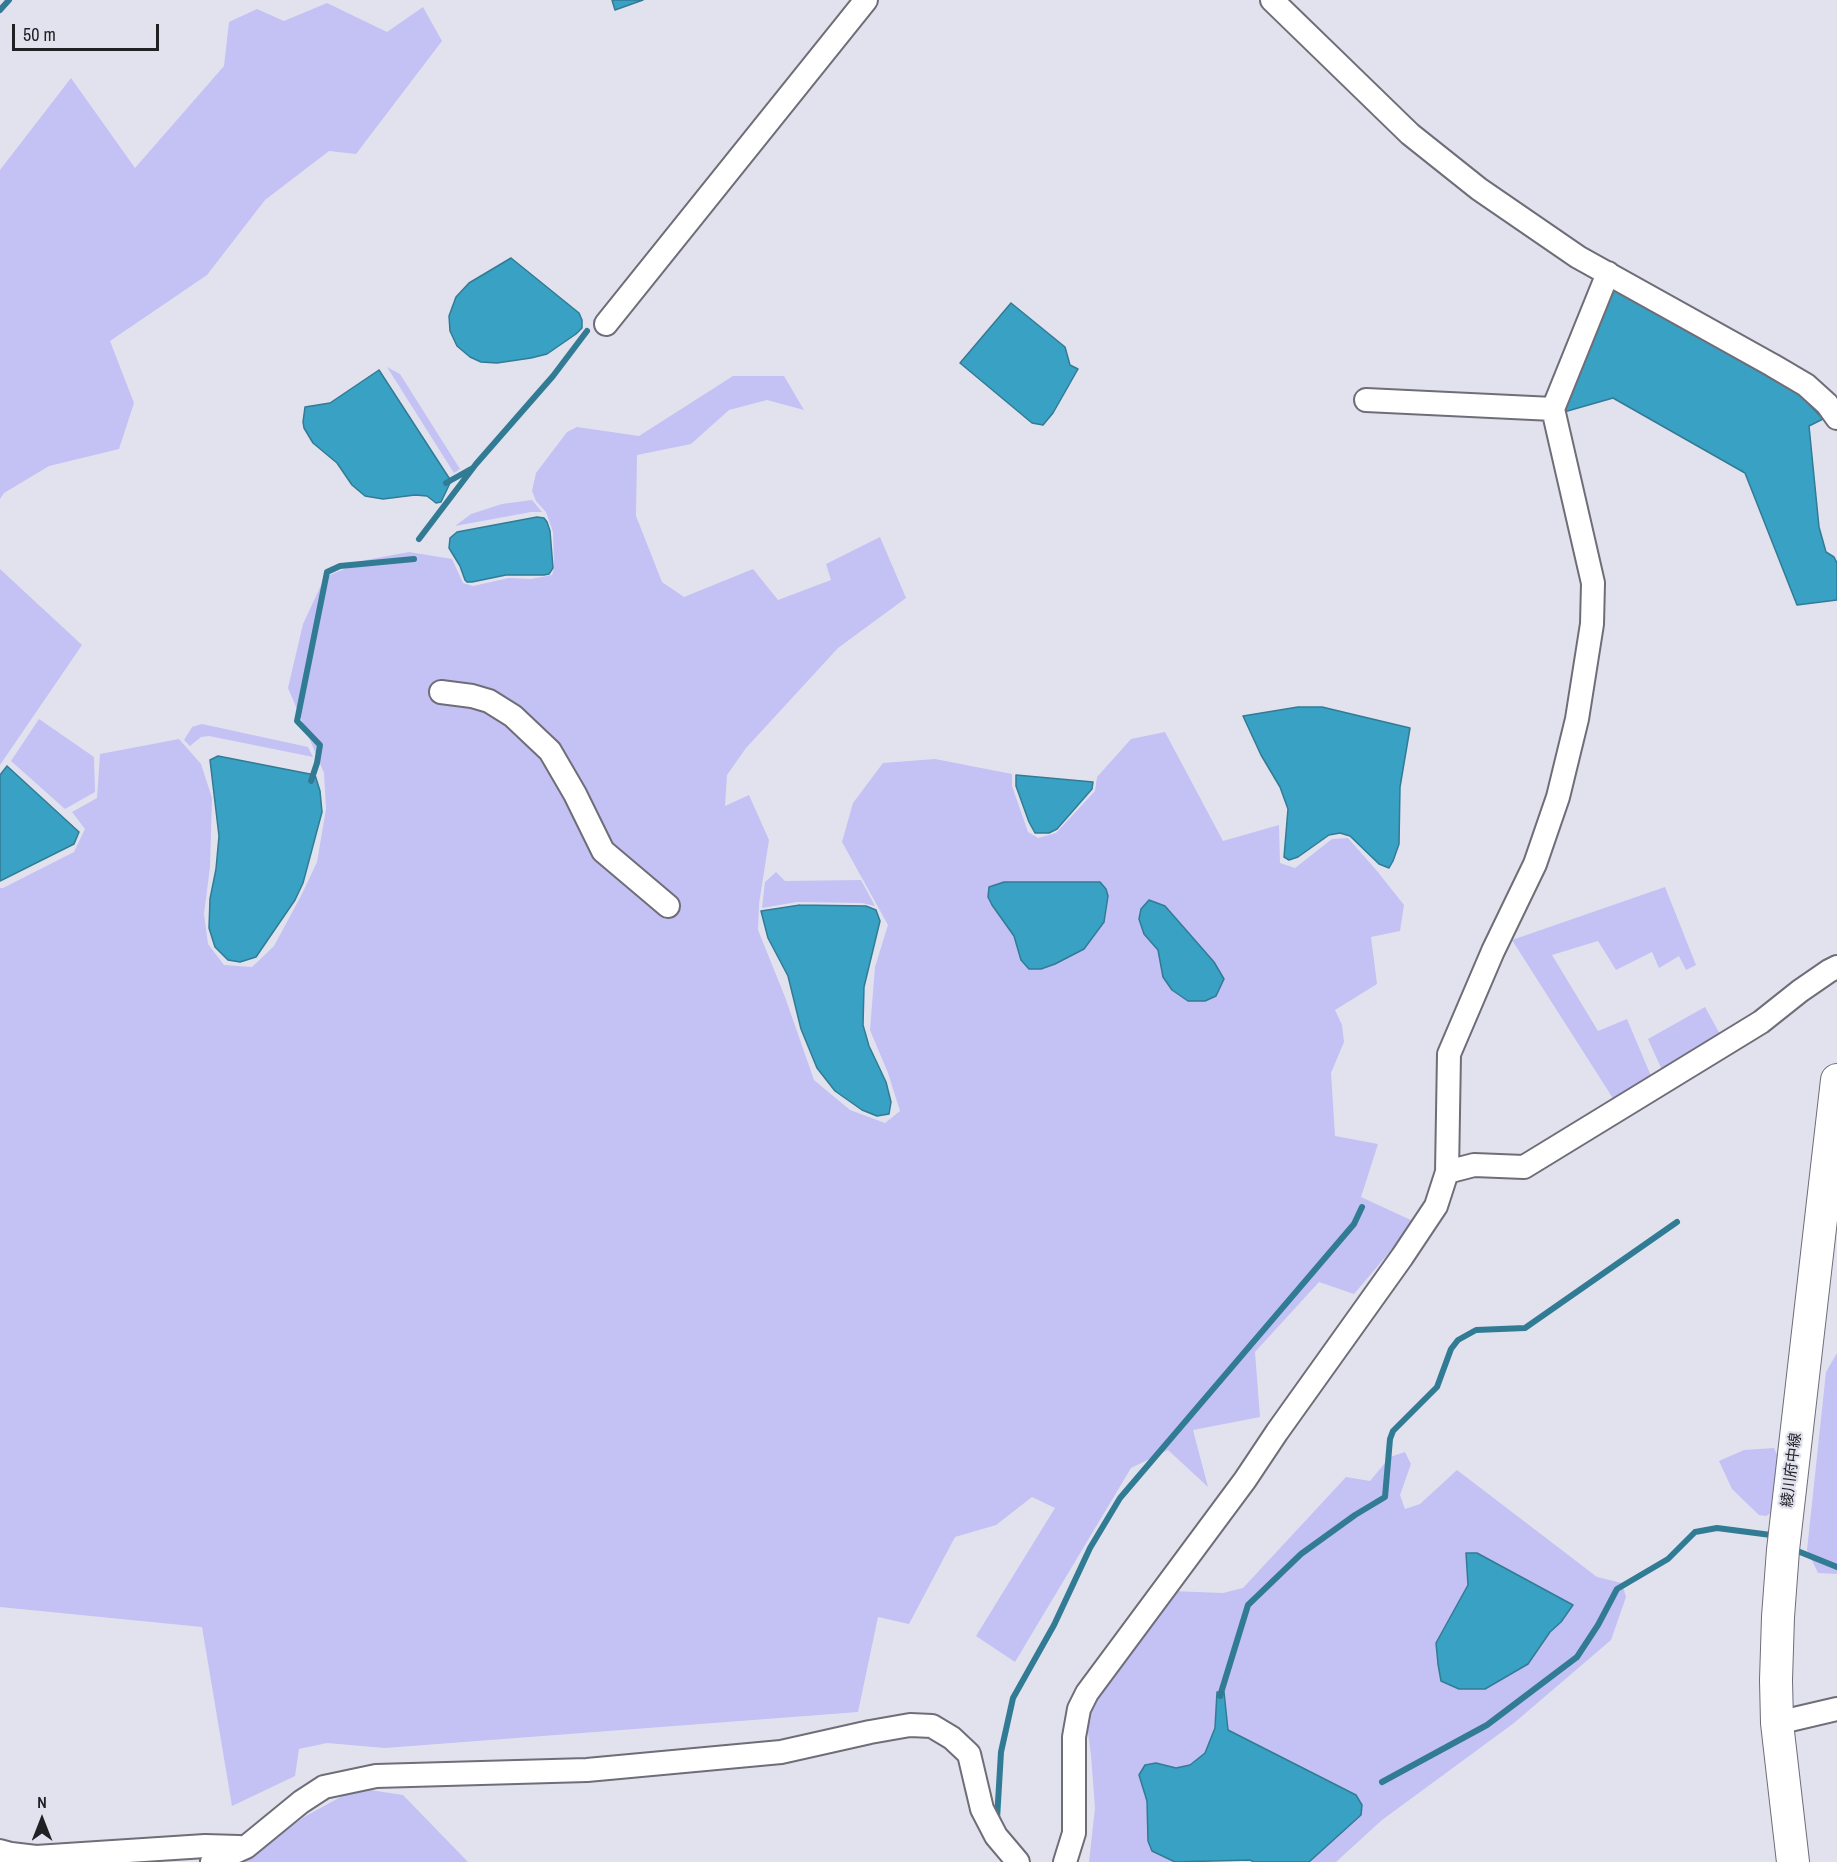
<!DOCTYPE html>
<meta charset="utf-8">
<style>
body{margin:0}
#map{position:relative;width:1837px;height:1862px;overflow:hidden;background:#e2e2ee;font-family:"Archivo Narrow",sans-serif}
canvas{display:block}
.north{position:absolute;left:12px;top:1790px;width:60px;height:60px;-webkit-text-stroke:4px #e2e2ee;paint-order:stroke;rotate:0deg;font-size:16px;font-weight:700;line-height:24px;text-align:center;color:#212125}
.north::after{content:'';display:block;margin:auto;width:21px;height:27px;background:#212125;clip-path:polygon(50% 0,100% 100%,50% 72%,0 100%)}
.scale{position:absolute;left:12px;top:24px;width:147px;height:27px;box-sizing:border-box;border:3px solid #212125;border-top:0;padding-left:8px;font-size:18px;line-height:21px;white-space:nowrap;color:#212125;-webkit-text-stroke:4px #e2e2ee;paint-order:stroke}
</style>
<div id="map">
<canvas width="1837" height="1862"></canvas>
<div class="north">N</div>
<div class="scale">50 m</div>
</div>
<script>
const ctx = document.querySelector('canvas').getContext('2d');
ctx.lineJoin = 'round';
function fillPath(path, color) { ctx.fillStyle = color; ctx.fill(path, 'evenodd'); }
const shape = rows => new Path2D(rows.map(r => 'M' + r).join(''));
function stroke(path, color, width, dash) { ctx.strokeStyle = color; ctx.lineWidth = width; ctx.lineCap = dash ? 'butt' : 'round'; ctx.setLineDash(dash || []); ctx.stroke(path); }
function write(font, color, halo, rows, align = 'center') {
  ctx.font = font + ' "Archivo Narrow","Noto Sans JP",sans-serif'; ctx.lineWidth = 4.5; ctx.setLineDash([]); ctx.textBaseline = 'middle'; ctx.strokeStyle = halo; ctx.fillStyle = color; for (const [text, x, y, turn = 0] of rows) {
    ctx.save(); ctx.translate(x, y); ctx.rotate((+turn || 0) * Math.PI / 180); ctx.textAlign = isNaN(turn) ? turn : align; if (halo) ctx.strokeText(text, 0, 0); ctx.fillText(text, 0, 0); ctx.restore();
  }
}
fillPath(shape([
 [327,3,387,32,423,7,442,41,356,154,329,151,265,200,207,275,110,341,134,403,119,449,49,466,4,493,0,499,0,170,71,78,135,168,224,66,229,22,257,9,284,21],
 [387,367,400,374,460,469,454,473],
 [733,376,784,376,804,410,767,400,729,410,691,444,637,455,636,516,662,582,684,597,753,569,778,600,831,580,826,564,880,537,906,598,838,648,746,748,727,775,725,806,749,795,769,840,759,904,758,930,785,997,814,1080,850,1110,885,1123,900,1111,888,1073,870,1030,875,967,888,925,842,842,853,803,883,763,935,759,1012,774,1012,786,1028,832,1038,838,1056,833,1095,791,1097,777,1131,739,1165,732,1223,841,1279,825,1280,863,1295,868,1332,839,1348,838,1377,871,1404,905,1400,931,1371,937,1377,984,1335,1010,1342,1025,1344,1042,1331,1073,1335,1136,1378,1144,1361,1197,1415,1222,1354,1294,1319,1282,1255,1352,1260,1417,1193,1430,1208,1487,1168,1450,1131,1468,1015,1662,976,1636,1055,1508,1032,1497,996,1525,955,1537,909,1624,878,1617,858,1712,385,1748,327,1743,299,1749,295,1776,232,1806,202,1627,0,1607,0,888,3,888,74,852,85,829,72,812,97,798,100,754,179,739,201,764,212,798,210,867,204,914,208,944,224,965,252,967,274,946,302,894,317,862,326,809,324,773,288,688,303,624,325,577,366,560,409,552,452,559,463,583,473,586,509,578,531,579,552,575,554,568,553,532,546,512,536,501,532,491,536,473,567,432,577,427,639,436],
 [1005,882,1100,882,1084,949,1055,964,1041,969,1021,960],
 [532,500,542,512,531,512,455,526,471,514,502,504],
 [0,569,82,645,0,765],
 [39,719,94,757,95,792,65,809,11,761],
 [202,724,308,747,313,757,209,736,201,737,190,746,184,740,192,727],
 [776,872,785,881,861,880,875,906,862,903,797,902,762,908,765,882],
 [1665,887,1696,965,1686,970,1679,956,1659,968,1652,952,1616,970,1598,941,1552,955,1598,1031,1627,1019,1651,1076,1614,1100,1512,940],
 [1705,1007,1721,1036,1662,1070,1648,1039],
 [1837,1353,1837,1574,1818,1573,1807,1550,1826,1372],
 [1774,1448,1782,1465,1771,1513,1766,1516,1759,1515,1732,1489,1719,1461,1744,1450],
 [1405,1452,1411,1464,1400,1495,1405,1509,1420,1504,1457,1470,1597,1577,1622,1583,1626,1597,1611,1640,1514,1723,1382,1820,1336,1862,1309,1862,1361,1815,1356,1795,1227,1730,1224,1692,1217,1692,1215,1728,1205,1753,1190,1765,1176,1768,1156,1763,1139,1774,1147,1801,1148,1841,1152,1851,1175,1862,1089,1862,1095,1808,1091,1755,1087,1725,1095,1701,1171,1591,1223,1593,1243,1588,1346,1477,1370,1481,1390,1457],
 [1466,1553,1561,1622,1550,1632,1528,1664,1436,1643,1468,1585],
 [357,1788,403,1795,468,1862,244,1862,304,1817]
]), '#c4c1f4');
const water = shape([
 [612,0,643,0,615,10,612,0],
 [511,258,579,313,582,320,582,328,576,334,547,354,531,358,497,363,481,362,470,357,457,346,450,331,449,316,456,297,469,283,511,258],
 [1613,288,1799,394,1823,419,1809,426,1819,527,1826,552,1834,557,1837,563,1837,600,1797,605,1745,473,1613,398,1564,412,1613,288],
 [1011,303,1065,347,1070,365,1078,369,1053,413,1043,425,1032,423,960,363,1011,303],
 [379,370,451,481,441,502,436,503,427,496,415,495,383,499,365,496,352,485,337,463,313,443,304,428,303,422,305,407,330,403,379,370],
 [537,517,544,518,547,522,550,531,553,568,549,574,544,575,506,575,472,582,467,582,465,580,460,566,449,548,450,538,457,532,537,517],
 [1298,707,1322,707,1410,728,1400,787,1399,844,1393,861,1389,868,1379,864,1350,836,1340,833,1329,835,1298,857,1289,860,1284,857,1288,809,1280,787,1261,755,1243,716,1298,707],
 [218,756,315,775,320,791,322,812,303,883,295,900,256,957,240,962,228,960,215,947,209,928,210,899,216,869,219,836,210,760,218,756],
 [7,766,79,832,74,844,0,881,0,775,7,766],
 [1016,775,1093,782,1092,789,1057,829,1049,833,1035,833,1029,822,1016,786,1016,775],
 [1004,882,1100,882,1106,889,1108,896,1104,922,1084,949,1055,964,1041,969,1029,969,1021,960,1014,936,992,905,988,897,989,887,1004,882],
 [1149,900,1165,906,1214,962,1224,979,1216,996,1205,1001,1188,1001,1172,990,1163,977,1158,950,1144,934,1139,919,1141,909,1149,900],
 [800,905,866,906,876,910,880,921,864,987,863,1025,869,1046,886,1082,891,1102,889,1114,877,1116,862,1110,835,1091,817,1068,801,1029,788,976,768,938,761,911,800,905],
 [1466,1553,1477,1553,1573,1605,1561,1622,1550,1632,1528,1664,1485,1689,1459,1689,1441,1681,1438,1664,1436,1643,1468,1585,1466,1553],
 [1217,1692,1224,1692,1228,1730,1356,1795,1362,1805,1361,1815,1309,1862,1254,1862,1250,1860,1175,1862,1152,1851,1148,1841,1147,1801,1139,1775,1145,1765,1156,1763,1176,1768,1190,1765,1205,1753,1215,1728,1217,1692]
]);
fillPath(water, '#39a1c4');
stroke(water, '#327b94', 1.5);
stroke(shape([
 [0,10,9,0],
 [446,483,471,469],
 [419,539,476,464,553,376,587,331],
 [311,781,317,763,320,745,297,721,327,572,340,566,414,559],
 [1800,1552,1837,1567],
 [1220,1696,1248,1605,1301,1554,1355,1515,1385,1497,1390,1439,1393,1431,1437,1387,1451,1349,1458,1340,1476,1330,1525,1328,1677,1222],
 [1382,1782,1487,1725,1577,1657,1598,1625,1617,1589,1668,1559,1695,1532,1717,1528,1771,1535],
 [997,1819,1001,1752,1013,1698,1054,1625,1090,1548,1120,1498,1354,1224,1362,1207]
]), '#327b94', 6);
const street = shape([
 [1272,0,1410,134,1479,189,1578,257,1772,365,1806,385,1827,404,1837,418],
 [606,324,866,0],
 [1366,400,1553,409],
 [441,692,472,696,489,701,513,716,550,751,575,794,603,851,668,906],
 [1447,1172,1474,1165,1524,1167,1761,1022,1800,991,1829,971,1837,967],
 [1777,1723,1837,1709],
 [0,1851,11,1854,36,1857,205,1846,239,1847],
 [212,1862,246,1847,301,1802,324,1787,376,1776,587,1770,781,1752,870,1732,910,1725,932,1726,952,1738,969,1754,982,1809,996,1836,1018,1862],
 [1065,1862,1074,1833,1074,1737,1079,1709,1087,1693,1245,1480,1277,1432,1402,1257,1436,1206,1447,1172,1449,1054,1493,951,1535,864,1558,797,1577,719,1592,624,1593,583,1553,409,1608,273]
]);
const secondary = shape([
 [1793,1862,1777,1723,1776,1680,1778,1617,1783,1550,1837,1080]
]);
stroke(street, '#6e6d78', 26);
stroke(secondary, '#6e6d78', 34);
stroke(street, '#fff', 22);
stroke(secondary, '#fff', 32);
write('15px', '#212125', '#e2e2ee', [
 ["綾川府中線",1792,1470,-83]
]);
</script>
